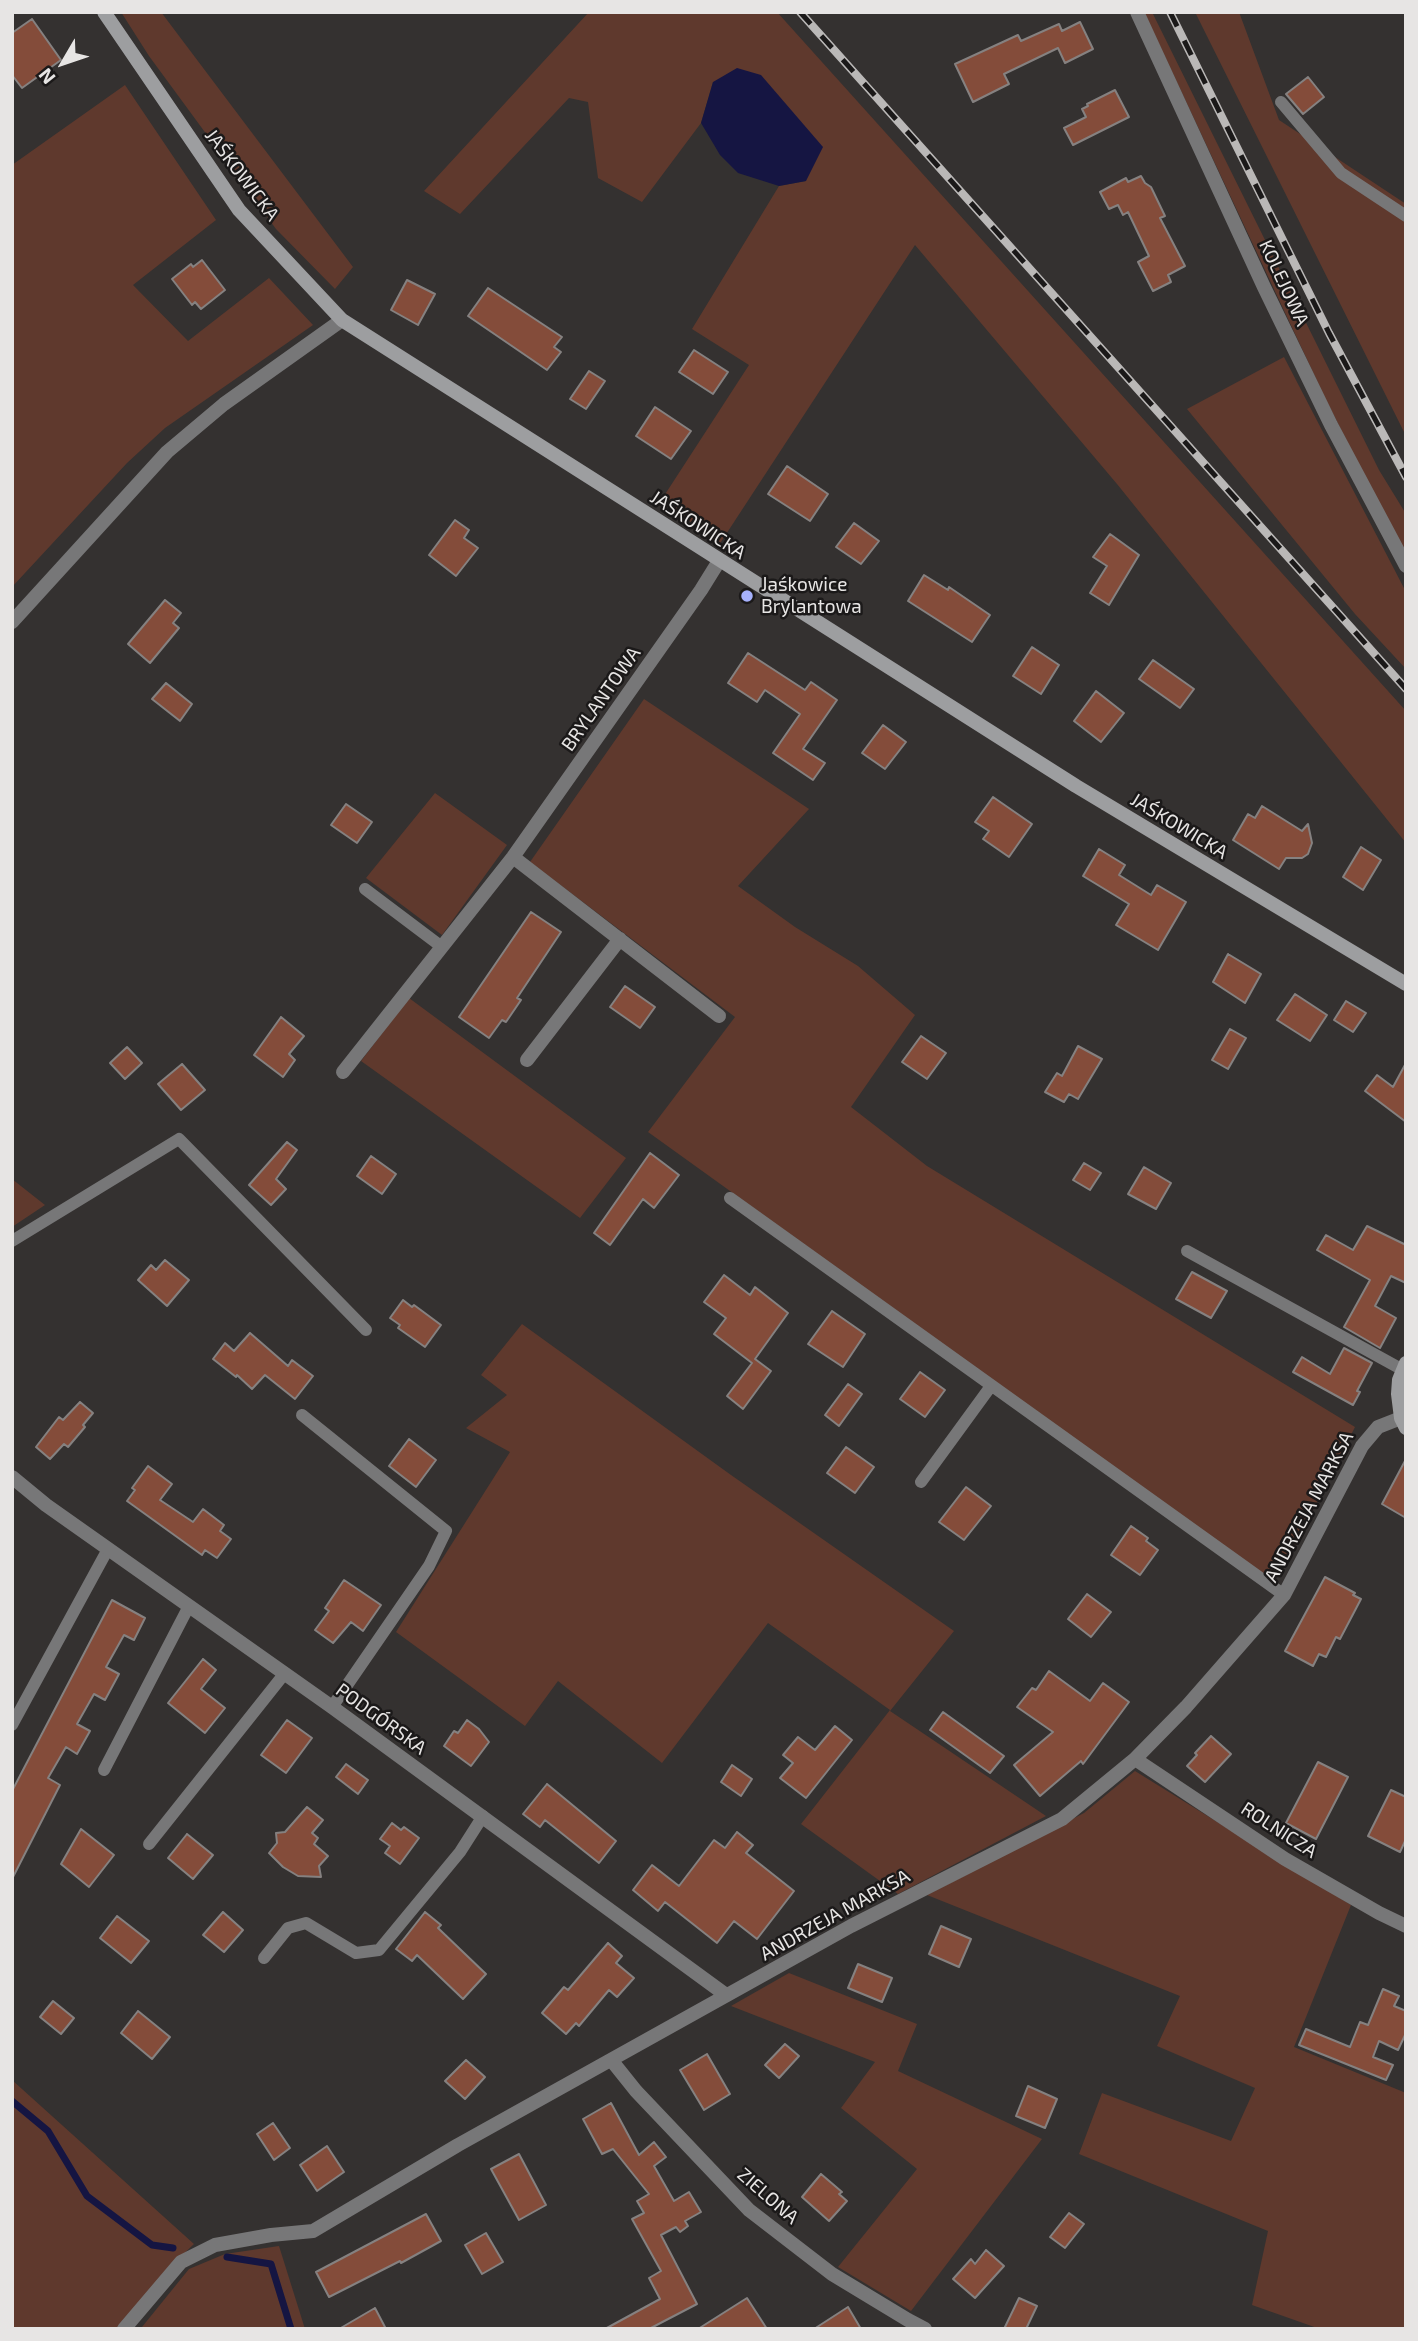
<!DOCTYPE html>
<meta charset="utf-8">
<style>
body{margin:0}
#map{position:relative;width:1418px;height:2341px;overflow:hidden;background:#343130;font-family:"Exo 2",sans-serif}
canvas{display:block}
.frame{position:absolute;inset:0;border:14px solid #e7e5e4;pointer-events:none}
.north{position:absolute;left:28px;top:28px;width:70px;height:70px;-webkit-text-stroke:5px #1b1919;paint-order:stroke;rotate:231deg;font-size:19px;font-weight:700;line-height:28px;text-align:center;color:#e7e5e4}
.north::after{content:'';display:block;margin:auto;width:24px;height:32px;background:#e7e5e4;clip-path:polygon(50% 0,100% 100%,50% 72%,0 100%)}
</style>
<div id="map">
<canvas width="1418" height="2341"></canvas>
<div class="frame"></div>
<div class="north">N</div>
</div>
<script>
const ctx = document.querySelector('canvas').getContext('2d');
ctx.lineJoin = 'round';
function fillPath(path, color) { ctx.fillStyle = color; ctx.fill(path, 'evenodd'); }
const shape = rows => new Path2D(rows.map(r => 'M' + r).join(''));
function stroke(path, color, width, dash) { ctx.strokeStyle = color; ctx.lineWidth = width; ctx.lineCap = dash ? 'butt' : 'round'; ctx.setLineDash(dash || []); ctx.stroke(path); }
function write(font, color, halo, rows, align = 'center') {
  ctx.font = font + ' "Exo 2",sans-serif'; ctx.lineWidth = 5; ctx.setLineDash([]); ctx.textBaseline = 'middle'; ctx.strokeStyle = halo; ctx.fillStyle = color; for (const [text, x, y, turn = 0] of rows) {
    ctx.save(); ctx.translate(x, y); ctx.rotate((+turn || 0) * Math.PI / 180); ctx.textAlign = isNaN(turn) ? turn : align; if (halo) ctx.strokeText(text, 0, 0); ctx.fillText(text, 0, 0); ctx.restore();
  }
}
fillPath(shape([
 [121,12,161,12,353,267,335,289,276,229,149,56],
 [589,12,777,12,1406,711,1406,843,1117,484,915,245,719,545,662,499,749,365,692,329,779,186,806,181,713,82,701,123,642,202,598,178,588,102,569,98,460,214,424,191],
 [1144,12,1152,12,1379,470,1406,514,1406,552,1392,530,1326,400],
 [1195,12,1239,12,1279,120,1406,204,1406,436],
 [125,85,216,220,133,285,188,341,269,278,313,325,165,428,127,463,12,587,12,165],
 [1284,357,1406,592,1406,669,1355,614,1187,409],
 [644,699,809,809,738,886,795,927,858,966,915,1015,851,1107,927,1166,1355,1427,1279,1577,1264,1575,648,1132,735,1017,530,862],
 [435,793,507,845,442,935,366,878],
 [409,998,626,1158,580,1218,361,1061],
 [12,1179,45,1205,12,1227],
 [522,1324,731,1475,954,1631,890,1711,1046,1816,898,1894,801,1824,890,1710,768,1623,662,1763,558,1681,525,1726,396,1632,510,1452,466,1428,507,1395,481,1375],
 [1135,1771,1351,1905,1294,2047,1406,2093,1406,2329,1320,2329,1252,2305,1268,2231,1079,2154,1102,2093,1231,2141,1255,2088,1157,2046,1180,1996,927,1895,1084,1813],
 [789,1973,917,2024,898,2071,1042,2139,911,2311,838,2267,917,2169,841,2108,875,2062,731,2006],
 [12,2080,194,2244,173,2264,121,2329,12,2329],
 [279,2246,305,2329,142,2327,189,2269,225,2254]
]), '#5f392d');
fillPath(shape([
 [737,68,761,75,823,147,806,181,779,186,738,173,720,155,701,123,713,82]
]), '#151542');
stroke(shape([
 [12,2101,48,2131,87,2196,152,2245,173,2248],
 [227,2257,271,2264,291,2329]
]), '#151542', 7);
const building = shape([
 [32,19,61,60,22,88,12,75,12,33,32,19],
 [1080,22,1093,49,1065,63,1058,48,1004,74,1009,84,973,102,955,64,1018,35,1021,41,1059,24,1062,31,1080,22],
 [1308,77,1324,97,1303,114,1286,94,1308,77],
 [1115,90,1129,117,1073,145,1064,128,1086,117,1082,109,1088,106,1087,104,1115,90],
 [1141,176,1145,183,1151,187,1165,216,1160,218,1185,266,1168,275,1171,282,1153,291,1138,262,1149,256,1128,212,1123,215,1118,205,1109,209,1100,192,1126,178,1128,182,1141,176],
 [202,260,225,290,201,309,195,302,192,305,172,279,191,264,193,267,202,260],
 [407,280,435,294,418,325,391,310,407,280],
 [488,288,562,337,554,347,561,352,547,370,468,316,488,288],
 [694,350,728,372,713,394,679,372,694,350],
 [589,371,605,381,586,409,570,399,589,371],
 [655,407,691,431,671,459,636,436,655,407],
 [787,466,828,494,810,521,768,494,787,466],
 [455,520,469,530,464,538,478,548,456,576,429,555,455,520],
 [854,523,879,541,861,564,836,547,854,523],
 [1110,534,1139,555,1109,605,1090,593,1107,566,1093,557,1110,534],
 [924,575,948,590,949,587,990,615,972,642,908,601,924,575],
 [165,600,181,613,173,623,179,628,150,663,128,644,165,600],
 [1032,647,1059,665,1041,694,1013,676,1032,647],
 [748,653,805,690,811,682,837,700,803,749,825,763,813,780,773,753,800,714,765,690,757,702,728,683,748,653],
 [1153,660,1194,689,1180,708,1139,679,1153,660],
 [166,683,192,704,180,721,152,699,166,683],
 [1096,691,1124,713,1101,742,1074,721,1096,691],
 [883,725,906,742,885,769,862,753,883,725],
 [993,797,1032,824,1009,857,983,839,989,831,975,822,993,797],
 [346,804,372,822,357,843,331,825,346,804],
 [1262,806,1302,831,1308,824,1312,843,1308,854,1302,858,1286,858,1279,869,1233,840,1248,814,1255,818,1262,806],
 [1361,847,1381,860,1363,890,1343,877,1361,847],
 [1099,849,1125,865,1119,875,1151,895,1157,885,1186,902,1158,950,1116,925,1129,904,1083,876,1099,849],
 [531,912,561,932,517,998,521,1000,506,1022,502,1020,489,1038,459,1017,531,912],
 [1228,954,1261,974,1245,1003,1213,982,1228,954],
 [625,986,655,1007,640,1028,610,1007,625,986],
 [1295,994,1327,1015,1310,1041,1277,1020,1295,994],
 [1346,1001,1366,1013,1353,1032,1334,1020,1346,1001],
 [281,1017,304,1036,289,1054,295,1060,283,1077,254,1055,281,1017],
 [1230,1029,1246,1038,1228,1069,1212,1060,1230,1029],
 [921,1036,946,1053,927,1079,902,1062,921,1036],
 [1078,1046,1102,1059,1078,1099,1069,1094,1064,1102,1045,1092,1057,1073,1062,1076,1078,1046],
 [127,1047,142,1063,125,1079,110,1063,127,1047],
 [1406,1063,1406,1122,1365,1091,1377,1075,1393,1087,1406,1063],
 [182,1064,205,1090,181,1110,158,1084,182,1064],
 [287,1142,297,1150,276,1179,286,1189,271,1205,249,1185,287,1142],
 [650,1153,679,1175,654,1208,643,1199,610,1245,594,1233,650,1153],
 [371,1156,396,1174,382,1194,357,1176,371,1156],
 [1084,1163,1101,1173,1090,1190,1073,1180,1084,1163],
 [1144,1167,1171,1183,1156,1209,1128,1194,1144,1167],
 [1367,1226,1406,1245,1406,1283,1391,1276,1375,1306,1396,1318,1380,1348,1344,1327,1370,1280,1317,1250,1326,1235,1353,1250,1367,1226],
 [165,1260,189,1280,167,1306,138,1280,151,1265,156,1270,165,1260],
 [1192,1272,1227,1291,1211,1318,1176,1299,1192,1272],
 [724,1275,750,1295,755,1287,788,1313,755,1359,771,1371,743,1409,727,1396,752,1363,714,1334,726,1318,704,1302,724,1275],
 [403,1300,412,1307,414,1305,441,1325,425,1347,398,1328,400,1325,390,1318,403,1300],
 [832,1311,865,1334,843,1367,808,1344,832,1311],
 [250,1333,288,1366,292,1360,313,1376,295,1399,265,1375,252,1389,237,1375,236,1377,213,1359,225,1343,234,1351,250,1333],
 [1344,1348,1372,1363,1357,1391,1360,1392,1353,1405,1293,1372,1302,1357,1330,1374,1344,1348],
 [920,1372,945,1390,925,1417,900,1399,920,1372],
 [848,1384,862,1394,839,1426,825,1415,848,1384],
 [80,1402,93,1413,83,1425,85,1427,68,1447,64,1444,50,1459,36,1447,59,1417,63,1420,80,1402],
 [409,1439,436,1460,416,1487,389,1466,409,1439],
 [846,1447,874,1467,855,1493,827,1473,846,1447],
 [1406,1459,1406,1518,1382,1504,1406,1459],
 [148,1466,172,1484,160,1500,193,1522,203,1509,224,1525,220,1531,231,1539,217,1558,205,1550,202,1555,127,1501,135,1490,132,1488,148,1466],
 [966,1487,991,1506,964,1540,939,1522,966,1487],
 [1131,1526,1148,1538,1146,1541,1158,1550,1140,1575,1111,1555,1131,1526],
 [1325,1577,1355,1593,1353,1595,1361,1599,1340,1639,1336,1637,1326,1657,1319,1654,1313,1666,1285,1651,1325,1577],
 [344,1580,381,1605,363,1631,351,1622,333,1643,315,1630,329,1611,325,1608,344,1580],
 [1087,1594,1111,1612,1091,1637,1068,1619,1087,1594],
 [112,1600,145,1618,134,1640,124,1635,106,1667,119,1674,105,1700,94,1694,77,1724,90,1731,77,1754,66,1747,48,1778,60,1785,12,1879,12,1791,112,1600],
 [203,1659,216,1670,201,1689,225,1708,205,1733,168,1703,203,1659],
 [1049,1671,1090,1701,1103,1683,1129,1702,1083,1764,1081,1761,1040,1796,1014,1765,1053,1732,1017,1707,1032,1688,1036,1690,1049,1671],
 [943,1712,1004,1756,990,1773,930,1730,943,1712],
 [287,1720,312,1738,286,1773,261,1755,287,1720],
 [467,1720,479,1729,489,1742,471,1766,444,1746,454,1731,458,1733,467,1720],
 [835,1726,852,1740,806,1798,780,1778,793,1763,783,1755,798,1737,815,1750,835,1726],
 [1211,1736,1231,1754,1205,1782,1187,1766,1197,1755,1195,1753,1211,1736],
 [1318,1762,1348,1777,1316,1839,1286,1823,1318,1762],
 [346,1764,368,1780,358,1794,336,1777,346,1764],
 [732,1765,752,1779,741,1796,721,1782,732,1765],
 [547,1784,616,1841,599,1863,545,1820,540,1827,523,1814,547,1784],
 [1391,1790,1406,1797,1406,1839,1400,1852,1368,1836,1391,1790],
 [307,1807,323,1820,312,1833,318,1838,314,1844,328,1856,319,1866,321,1877,298,1876,283,1867,269,1853,277,1843,276,1833,285,1832,307,1807],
 [392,1823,401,1830,404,1827,419,1838,400,1864,385,1853,390,1846,380,1839,392,1823],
 [81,1829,114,1855,89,1887,61,1864,81,1829],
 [737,1832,753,1845,746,1853,794,1891,757,1939,734,1921,717,1943,665,1902,658,1911,633,1890,652,1865,679,1886,714,1840,725,1848,737,1832],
 [187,1834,213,1855,193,1879,168,1858,187,1834],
 [223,1912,243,1930,224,1952,203,1935,223,1912],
 [425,1912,441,1925,438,1928,486,1974,463,1999,417,1955,412,1961,396,1949,425,1912],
 [117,1916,149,1941,131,1963,100,1938,117,1916],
 [941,1926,971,1939,959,1967,929,1954,941,1926],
 [608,1943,622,1956,616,1963,634,1978,617,1997,609,1990,579,2026,576,2023,566,2034,542,2013,564,1987,568,1990,608,1943],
 [858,1964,892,1978,882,2002,848,1988,858,1964],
 [1383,1989,1399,1996,1394,2006,1406,2011,1406,2033,1398,2050,1379,2041,1373,2057,1393,2065,1386,2080,1299,2045,1306,2029,1350,2047,1360,2022,1368,2025,1383,1989],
 [53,2001,74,2018,61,2034,40,2017,53,2001],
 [138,2011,170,2037,152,2059,121,2033,138,2011],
 [785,2044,799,2056,779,2078,765,2065,785,2044],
 [707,2054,730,2094,704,2110,680,2070,707,2054],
 [466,2060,485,2077,465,2099,445,2081,466,2060],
 [1028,2086,1057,2099,1045,2128,1016,2116,1028,2086],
 [611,2103,639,2155,654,2142,666,2157,654,2166,674,2201,689,2192,701,2212,685,2221,688,2226,680,2232,676,2227,661,2235,697,2304,649,2329,605,2329,660,2299,649,2278,661,2271,632,2219,644,2213,637,2201,649,2194,613,2149,602,2154,583,2119,611,2103],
 [273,2123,290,2148,274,2160,257,2134,273,2123],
 [327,2146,344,2172,317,2191,300,2165,327,2146],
 [519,2154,546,2205,519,2220,491,2169,519,2154],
 [821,2174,842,2192,839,2194,847,2201,829,2221,802,2197,821,2174],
 [1069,2213,1084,2224,1065,2248,1050,2237,1069,2213],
 [426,2214,441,2241,401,2263,400,2261,329,2297,316,2272,426,2214],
 [486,2233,503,2262,482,2274,465,2245,486,2233],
 [986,2250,1004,2266,975,2298,953,2279,971,2259,975,2264,986,2250],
 [747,2298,767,2329,698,2329,747,2298],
 [1019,2298,1037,2306,1026,2329,1004,2329,1019,2298],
 [848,2307,861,2329,814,2329,848,2307],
 [375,2308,386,2329,339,2329,375,2308]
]);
fillPath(building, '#844c3a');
stroke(building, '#858180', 2);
stroke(shape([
 [1281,102,1341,173,1406,216],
 [365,889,442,947],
 [730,1198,1284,1595],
 [12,1241,179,1139,366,1330],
 [1187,1251,1403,1370],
 [302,1415,446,1531,429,1566,332,1707],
 [921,1482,991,1386],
 [12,1725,108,1549],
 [104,1770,189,1606],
 [149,1844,285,1673],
 [264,1958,288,1928,306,1923,356,1953,379,1950,460,1852,483,1816]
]), '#777778', 12);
stroke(shape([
 [1137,12,1264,287,1331,425,1406,566],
 [12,622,167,452,224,404,342,320],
 [513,857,719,1016],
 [527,1060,620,939],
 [343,1072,513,857,701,590,719,561],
 [12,1477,46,1505,332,1707,726,1995],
 [1135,1759,1285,1859,1379,1913,1406,1926],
 [612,2061,636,2091,749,2210,832,2274,908,2320,925,2329],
 [124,2329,181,2262,215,2245,271,2235,313,2231,458,2145,851,1926,1062,1819,1135,1759,1186,1707,1284,1595,1362,1446,1378,1427,1401,1418]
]), '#777778', 14);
stroke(shape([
 [104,12,239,210,342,320,1076,786,1406,984],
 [1406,1363,1399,1380,1398,1394,1401,1418,1406,1428]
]), '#9d9ea0', 14);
const rail = shape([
 [800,12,1406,689],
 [1170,12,1329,333,1406,477]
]);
stroke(rail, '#bab8b7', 8);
stroke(rail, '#1b1919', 5, [16]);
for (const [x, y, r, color] of [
 [747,596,7,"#a6b1fc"]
]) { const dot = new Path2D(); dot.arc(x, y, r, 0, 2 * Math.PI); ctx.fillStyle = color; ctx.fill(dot); stroke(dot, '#1b1919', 2.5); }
write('19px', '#e7e5e4', '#1b1919', [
 ["JAŚKOWICKA",242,175,53],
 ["KOLEJOWA",1284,283,65],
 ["JAŚKOWICKA",698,525,33],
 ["BRYLANTOWA",601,699,-55],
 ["JAŚKOWICKA",1179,826,31],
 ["ANDRZEJA MARKSA",1309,1507,-62],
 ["PODGÓRSKA",381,1719,36],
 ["ROLNICZA",1279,1830,33],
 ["ANDRZEJA MARKSA",835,1915,-29],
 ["ZIELONA",768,2196,41]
]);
write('19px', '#e7e5e4', '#1b1919', [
 ["Jaśkowice",761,585],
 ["Brylantowa",761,607]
], 'left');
</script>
